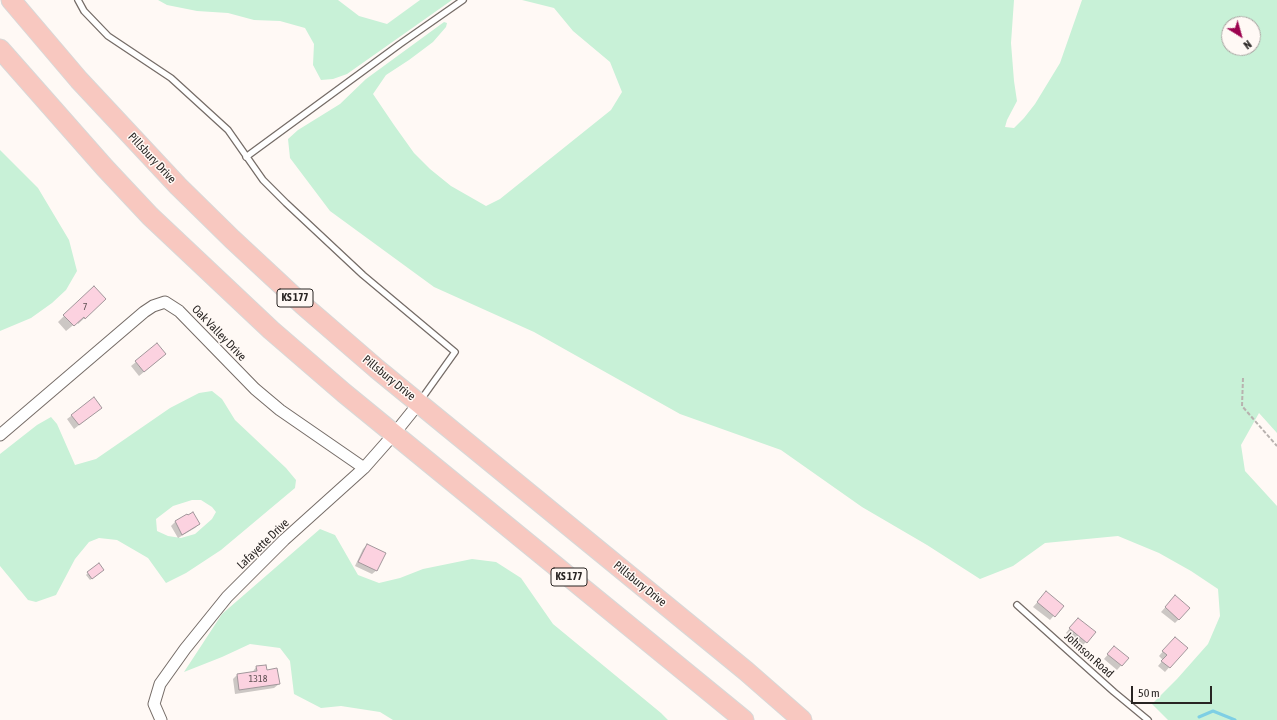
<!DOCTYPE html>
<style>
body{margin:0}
#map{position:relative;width:1277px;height:720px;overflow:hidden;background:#fff9f5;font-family:"Asap Condensed",sans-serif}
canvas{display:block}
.north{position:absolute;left:1221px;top:16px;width:40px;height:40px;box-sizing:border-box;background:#fff9f5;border:1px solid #a9a4a1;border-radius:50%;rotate:143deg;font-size:11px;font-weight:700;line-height:16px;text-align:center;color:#292523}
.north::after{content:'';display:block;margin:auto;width:14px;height:18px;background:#9c0450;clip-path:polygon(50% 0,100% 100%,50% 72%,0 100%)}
.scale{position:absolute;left:1131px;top:686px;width:81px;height:18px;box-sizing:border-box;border:2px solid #292523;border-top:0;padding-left:5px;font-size:12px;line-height:14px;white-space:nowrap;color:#292523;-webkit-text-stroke:3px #fff9f5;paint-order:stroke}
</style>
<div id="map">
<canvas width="1277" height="720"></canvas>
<div class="north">N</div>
<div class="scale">50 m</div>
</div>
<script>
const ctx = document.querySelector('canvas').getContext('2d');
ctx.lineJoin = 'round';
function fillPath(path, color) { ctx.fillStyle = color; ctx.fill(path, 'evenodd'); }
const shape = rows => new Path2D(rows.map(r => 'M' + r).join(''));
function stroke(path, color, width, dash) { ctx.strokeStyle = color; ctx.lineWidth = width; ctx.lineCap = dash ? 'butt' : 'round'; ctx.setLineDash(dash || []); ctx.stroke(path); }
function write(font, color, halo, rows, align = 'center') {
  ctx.font = font + ' "Asap Condensed",sans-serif'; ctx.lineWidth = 3; ctx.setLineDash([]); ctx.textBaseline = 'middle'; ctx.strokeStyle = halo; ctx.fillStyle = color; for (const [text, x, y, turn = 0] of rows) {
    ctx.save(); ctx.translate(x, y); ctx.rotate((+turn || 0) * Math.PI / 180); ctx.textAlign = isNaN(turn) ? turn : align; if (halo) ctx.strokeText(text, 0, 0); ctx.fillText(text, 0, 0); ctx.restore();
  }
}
fillPath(shape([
 [158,0,338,0,359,16,387,24,420,0,452,0,347,74,333,79,321,80,313,65,314,44,305,28,280,21,254,20,228,13,197,11,167,5],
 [522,0,1014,0,1011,43,1014,81,1017,101,1007,120,1005,127,1014,128,1024,118,1035,104,1060,63,1082,0,1277,0,1277,433,1259,413,1241,445,1245,471,1277,506,1277,720,1168,720,1152,704,1177,679,1208,644,1220,616,1218,589,1191,571,1159,553,1118,536,1045,543,1013,566,980,579,927,545,862,507,781,450,680,414,534,332,434,287,330,211,290,158,288,139,298,130,340,104,366,79,444,22,447,23,446,27,433,42,409,60,386,75,373,94,394,125,414,153,430,169,451,186,486,206,500,199,611,110,622,92,610,62,573,31,554,8],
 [1229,24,1253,24,1253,48,1229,48],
 [0,150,38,188,69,240,77,271,66,290,52,303,31,318,0,331],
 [212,391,222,399,235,420,286,468,296,480,295,488,221,550,186,573,166,583,148,558,117,540,99,538,89,542,75,559,56,595,36,602,28,600,0,566,0,454,37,425,51,417,57,424,75,465,96,459,170,408,199,393],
 [192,500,201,500,212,507,216,512,212,519,195,534,181,538,168,536,157,531,156,519,173,506],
 [320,529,335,535,358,575,379,583,400,578,423,569,472,559,496,562,521,578,553,624,661,713,668,720,393,720,380,712,341,706,321,708,294,694,290,661,280,648,250,644,222,657,184,672,222,614]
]), '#c8f1d7');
fillPath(shape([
 [98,306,78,324,77,322,66,331,58,322,64,316],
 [157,345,161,358,139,376,131,366],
 [94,399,96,412,74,429,67,419],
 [187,515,199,524,195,528,178,538,171,526,175,522],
 [367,545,377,570,372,574,355,566,363,549],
 [101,572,90,580,86,575,88,573],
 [1042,597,1062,606,1050,620,1033,607],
 [1171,601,1179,619,1175,623,1161,612],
 [1074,623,1086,642,1082,646,1066,633],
 [1171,642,1186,648,1165,672,1158,666,1163,660,1159,656],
 [1110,652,1127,659,1117,670,1104,659],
 [256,667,266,671,279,684,274,688,235,694,233,679,237,675,252,673]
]), '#0003');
stroke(shape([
 [1199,717,1213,711,1235,720]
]), '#7ecfe4', 3);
const building = shape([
 [94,286,106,299,85,319,84,317,74,326,63,315,94,286],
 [157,343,166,354,144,372,135,361,157,343],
 [94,397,102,408,79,425,71,415,94,397],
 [193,512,200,524,182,535,175,521,187,514,188,515,193,512],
 [367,544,386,553,377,571,358,562,367,544],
 [99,563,104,570,92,579,87,572,99,563],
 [1046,591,1064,606,1055,617,1037,602,1046,591],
 [1175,595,1190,608,1179,620,1165,607,1175,595],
 [1078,618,1096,632,1087,643,1069,628,1078,618],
 [1175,637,1188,648,1170,668,1161,661,1167,655,1162,651,1175,637],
 [1114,646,1129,658,1122,666,1107,654,1114,646],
 [266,665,267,670,277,668,280,684,239,690,237,674,257,671,256,666,266,665]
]);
fillPath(building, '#fcd2e0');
stroke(building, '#a2979b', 1);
const service = shape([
 [78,0,84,11,108,36,171,78,228,130,263,180,286,203,363,275,455,352,420,401],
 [246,157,400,44,463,0],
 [1017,605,1114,692,1148,720]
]);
const minor = shape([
 [0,435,144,312,153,306,165,302,179,311,255,389,280,410,364,468],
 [161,720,154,704,160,684,185,649,227,597,284,540,364,468,394,434,419,403]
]);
const trunk = shape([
 [11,0,79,80,178,186,232,239,303,305,377,369,746,671,802,720],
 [0,49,105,168,150,216,271,330,344,393,744,720]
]);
stroke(service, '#756c67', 8);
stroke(minor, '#756c67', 13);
stroke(trunk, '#d8d8d7', 21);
stroke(shape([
 [1243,378,1242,406,1277,446]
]), '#b8b2af', 2, [4, 2]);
stroke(service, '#fff', 5.5);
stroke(minor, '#fff', 11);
stroke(trunk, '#f8c8c0', 19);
write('10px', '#5e5052', null, [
 ["7",85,307],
 ["1318",258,679]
]);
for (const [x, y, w] of [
 [295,298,36],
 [569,577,36]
]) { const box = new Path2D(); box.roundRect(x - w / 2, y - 9, w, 18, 3); ctx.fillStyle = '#fff9f5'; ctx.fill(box); stroke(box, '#292523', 1); }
write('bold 11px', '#292523', null, [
 ["KS 177",295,298],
 ["KS 177",569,577]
]);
write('12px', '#292523', '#fff9f5', [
 ["Pillsbury Drive",152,158,47],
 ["Oak Valley Drive",219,333,46],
 ["Pillsbury Drive",389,378,39],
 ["Lafayette Drive",263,544,-44],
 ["Pillsbury Drive",640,584,39],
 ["Johnson Road",1089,655,42]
]);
</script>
